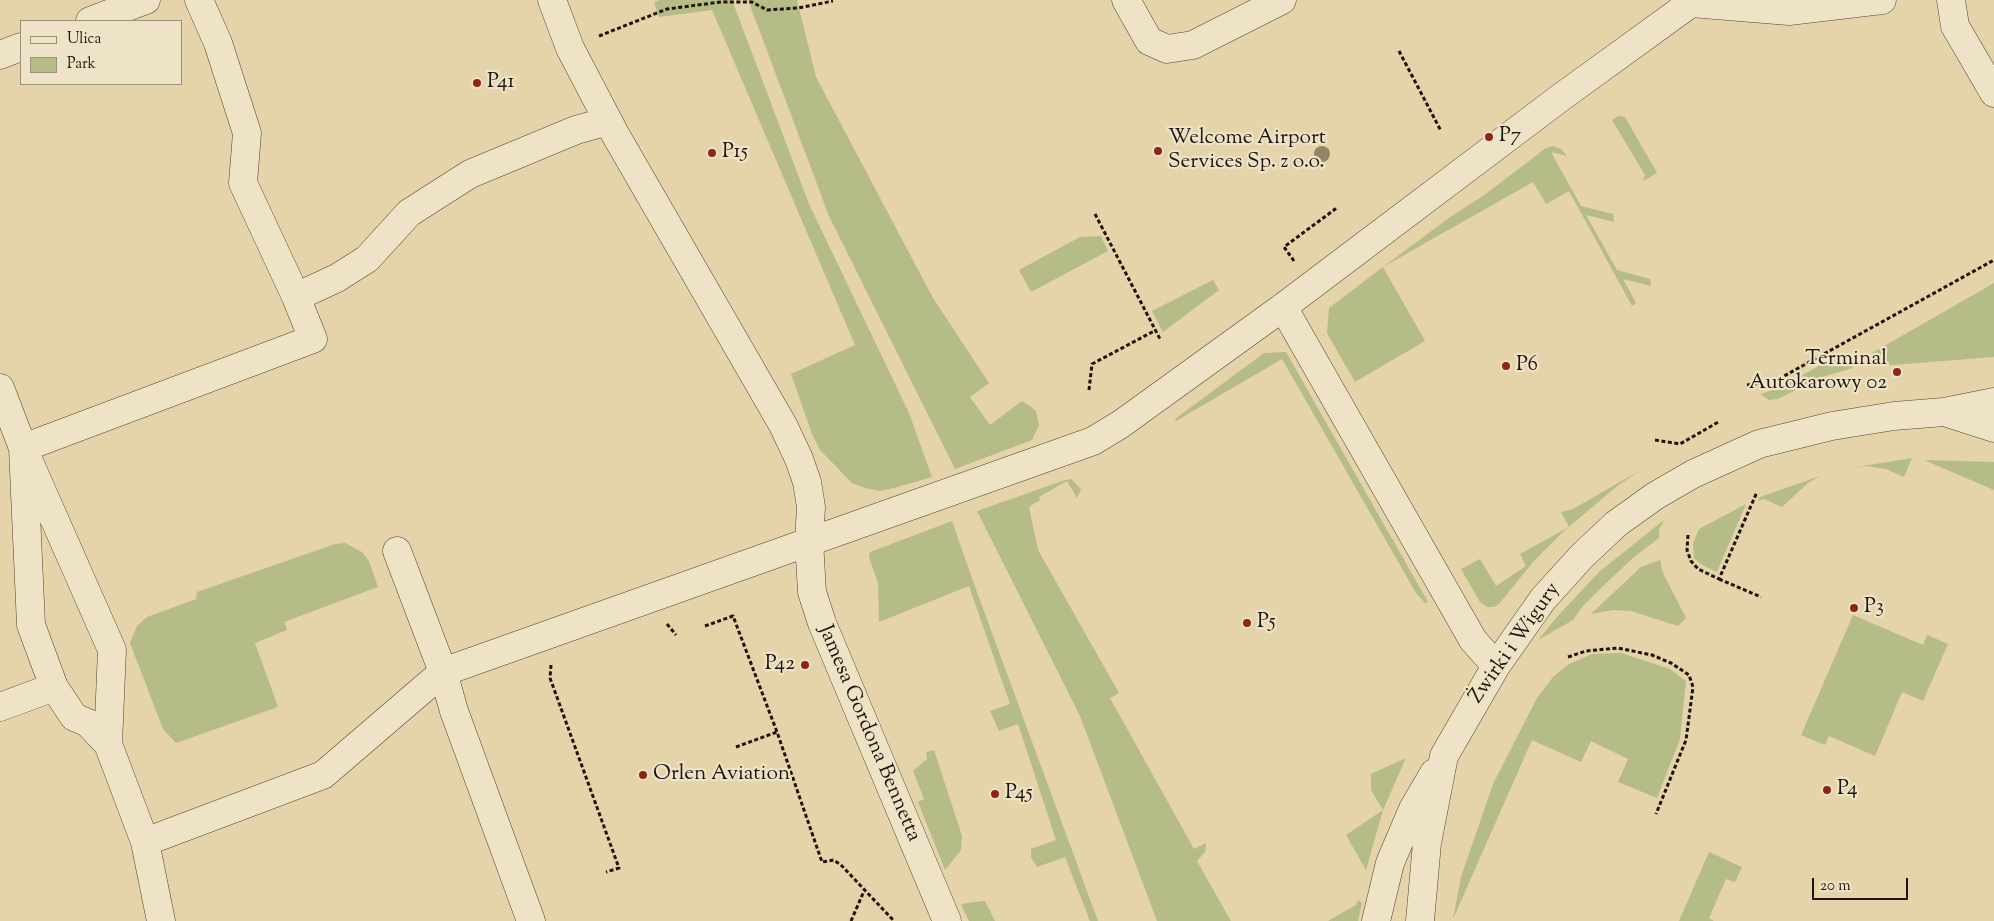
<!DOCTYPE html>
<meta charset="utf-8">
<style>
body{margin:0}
#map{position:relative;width:1994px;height:921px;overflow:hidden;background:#e5d3a9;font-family:"Sorts Mill Goudy",serif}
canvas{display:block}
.legend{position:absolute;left:20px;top:20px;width:162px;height:65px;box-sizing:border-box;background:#eee2c7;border:1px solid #9a907c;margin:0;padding:6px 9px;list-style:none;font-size:15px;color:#1d150c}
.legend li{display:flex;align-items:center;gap:10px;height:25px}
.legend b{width:25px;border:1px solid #9a907c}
.scale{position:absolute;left:1812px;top:878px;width:96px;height:22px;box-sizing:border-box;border:2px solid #1d150c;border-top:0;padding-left:6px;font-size:15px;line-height:18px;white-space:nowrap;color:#1d150c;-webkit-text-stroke:4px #eee2c7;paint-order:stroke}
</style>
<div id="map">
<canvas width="1994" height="921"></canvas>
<ul class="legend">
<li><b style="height:6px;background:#eee2c7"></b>Ulica</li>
<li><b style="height:14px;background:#b5bc87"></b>Park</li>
</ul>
<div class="scale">20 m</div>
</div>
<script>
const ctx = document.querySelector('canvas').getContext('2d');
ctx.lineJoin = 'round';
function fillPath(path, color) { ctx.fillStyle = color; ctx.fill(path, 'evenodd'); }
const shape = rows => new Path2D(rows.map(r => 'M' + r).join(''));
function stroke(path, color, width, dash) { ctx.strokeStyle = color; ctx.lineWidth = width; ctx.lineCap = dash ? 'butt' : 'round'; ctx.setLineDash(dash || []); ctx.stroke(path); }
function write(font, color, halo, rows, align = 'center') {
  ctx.font = font + ' "Sorts Mill Goudy",serif'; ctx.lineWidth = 4.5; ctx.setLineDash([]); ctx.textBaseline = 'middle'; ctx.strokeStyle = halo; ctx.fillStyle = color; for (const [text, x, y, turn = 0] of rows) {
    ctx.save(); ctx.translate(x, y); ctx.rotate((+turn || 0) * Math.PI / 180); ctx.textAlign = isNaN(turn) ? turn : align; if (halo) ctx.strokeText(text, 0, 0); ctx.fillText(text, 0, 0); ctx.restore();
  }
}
fillPath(shape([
 [660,0,732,0,809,204,909,413,932,477,894,488,880,491,865,488,852,483,820,450,812,434,791,374,855,345,712,10,659,17,654,2],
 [748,0,797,0,816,77,933,298,989,383,970,397,990,425,1022,401,1030,406,1036,411,1039,425,1032,440,955,469,829,216],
 [1619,116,1625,117,1657,173,1643,181,1645,175,1612,120],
 [1553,146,1561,149,1567,156,1551,152,1581,206,1613,214,1614,222,1586,215,1617,270,1650,279,1651,286,1623,279,1636,303,1632,306,1569,191,1546,204,1533,182,1383,267,1425,341,1355,382,1327,333,1329,308,1383,267,1453,215,1483,196,1546,148],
 [1101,236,1108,251,1031,292,1019,270,1080,237],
 [1213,280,1219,290,1163,332,1152,311],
 [1994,283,1994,357,1879,366,1872,353],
 [1286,352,1428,602,1425,603,1416,593,1282,359,1176,421,1175,419,1264,353],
 [1846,358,1853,368,1822,377,1778,399,1769,400,1760,394,1780,388,1824,363],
 [1912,458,1904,477,1886,469,1867,466,1851,468],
 [1924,460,1994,462,1994,490],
 [1641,470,1616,487,1564,531,1533,562,1499,604,1494,607,1487,607,1480,602,1461,569,1480,559,1496,586,1526,566,1520,554,1569,527,1561,512,1573,509],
 [1820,476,1808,483,1782,507,1764,499,1758,501,1760,497],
 [1071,479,1081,489,1077,498,1067,481,1039,497,1040,500,1029,507,1038,550,1119,693,1110,698,1194,849,1206,843,1205,852,1197,861,1231,921,1157,921,1080,716,977,511,1065,480],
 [1746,504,1717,572,1702,565,1694,558,1693,543,1699,529],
 [1664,520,1659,530,1659,538,1634,557,1600,589,1583,606,1573,620,1538,640,1557,617,1599,572],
 [952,521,974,584,1098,921,1090,921,1065,857,1037,867,1031,857,1031,849,1056,840,1018,724,999,731,990,711,1010,704,969,586,879,622,878,583,869,557,870,552],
 [345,543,362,552,369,561,378,587,284,622,287,630,255,643,278,707,176,743,163,729,130,643,137,626,147,617,196,599,197,592,335,544],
 [1660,560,1663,573,1686,618,1678,626,1631,611,1613,610,1591,614,1641,567],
 [1853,615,1923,645,1927,635,1948,644,1923,701,1902,692,1875,756,1829,736,1825,745,1801,735],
 [1621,653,1670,669,1686,681,1680,739,1657,798,1618,782,1628,759,1591,741,1581,762,1532,740,1453,919,1461,877,1493,784,1537,698,1553,677,1569,664,1592,654],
 [934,750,962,836,961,850,945,870,918,802,924,799,913,771,927,759,926,752],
 [1406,758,1383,810,1366,870,1346,835,1383,810,1371,790,1371,774],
 [1709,852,1742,867,1735,882,1726,879,1709,918,1714,921,1679,921],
 [1358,900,1362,903,1358,921,1328,921,1356,905],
 [985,901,995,921,969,921,961,905,966,903]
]), '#b5bc87');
const minor = shape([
 [552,0,570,48,615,134,783,425,799,459,807,482,811,507,809,541,812,592,822,623,947,921],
 [1126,0,1149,41,1167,49,1193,45,1282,0],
 [1951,0,1955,26,1994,93],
 [90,21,146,0],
 [0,55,21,47],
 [296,297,337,278,367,259,409,213,470,174,576,130,608,121],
 [1283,307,1473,640,1496,666],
 [0,388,23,448,112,650,108,744,145,842,161,921],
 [1944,412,1994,428],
 [397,551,443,672,454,711,531,921],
 [54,687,31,625,23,448,313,339,296,297,243,183,247,133,218,43,199,0],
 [0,707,54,687,74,717,88,723,108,744],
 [145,842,323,775,443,672,1093,441,1121,424,1283,307,1560,98,1691,3,1789,11,1882,0],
 [1376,921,1390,863,1413,809,1434,773],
 [1420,921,1427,843,1444,756,1496,666,1543,599,1582,556,1616,524,1655,496,1693,474,1759,444,1832,426,1894,416,1944,412,1994,402]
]);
stroke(minor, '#4f4433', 29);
stroke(shape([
 [599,36,667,9,721,2,752,2,767,10,798,8,833,1],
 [1399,51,1441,131],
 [1095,214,1160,339],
 [1294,261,1284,247,1338,207],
 [1747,385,1775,381,1994,260],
 [1089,390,1092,364,1156,330],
 [1655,440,1680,444,1720,421],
 [1688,535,1687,550,1691,561,1698,569,1719,579,1757,492],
 [1719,579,1761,597],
 [667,624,676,635],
 [705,626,733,616,777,732,822,862,834,860,842,866,894,921],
 [1568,657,1586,651,1618,648,1652,655,1671,663,1689,675,1693,687,1686,740,1656,814],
 [551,665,550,678,619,868,606,872],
 [736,747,777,732],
 [851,921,864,891]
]), '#1d150c', 3, [4, 2.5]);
stroke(minor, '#eee2c7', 28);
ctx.fillStyle = '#908667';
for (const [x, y] of [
 [1322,154]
]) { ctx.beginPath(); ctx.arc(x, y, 8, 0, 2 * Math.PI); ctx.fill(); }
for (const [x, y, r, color] of [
 [477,83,5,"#8f2418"],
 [1489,137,5,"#8f2418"],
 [1158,151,5,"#8f2418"],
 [712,153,5,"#8f2418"],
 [1506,366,5,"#8f2418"],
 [1897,372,5,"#8f2418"],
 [1854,608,5,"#8f2418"],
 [1247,623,5,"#8f2418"],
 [805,665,5,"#8f2418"],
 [643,775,5,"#8f2418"],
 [1827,790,5,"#8f2418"],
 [995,794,5,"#8f2418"]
]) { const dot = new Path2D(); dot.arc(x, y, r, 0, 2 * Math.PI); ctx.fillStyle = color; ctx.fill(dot); stroke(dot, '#eee2c7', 2); }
write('21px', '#1d150c', '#eee2c7', [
 ["P41",487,83],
 ["P7",1499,137],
 ["Welcome Airport",1168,139],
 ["Services Sp. z o.o.",1168,163],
 ["P15",722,153],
 ["Terminal",1887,360,"right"],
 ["Autokarowy 02",1887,384,"right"],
 ["P6",1516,366],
 ["P3",1864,608],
 ["P5",1257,623],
 ["P42",795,665,"right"],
 ["Orlen Aviation",653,775],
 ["P4",1837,790],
 ["P45",1005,794]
], 'left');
write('21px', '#1d150c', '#eee2c7', [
 ["Żwirki i Wigury",1516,644,-55],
 ["Jamesa Gordona Bennetta",868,734,67]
]);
</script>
